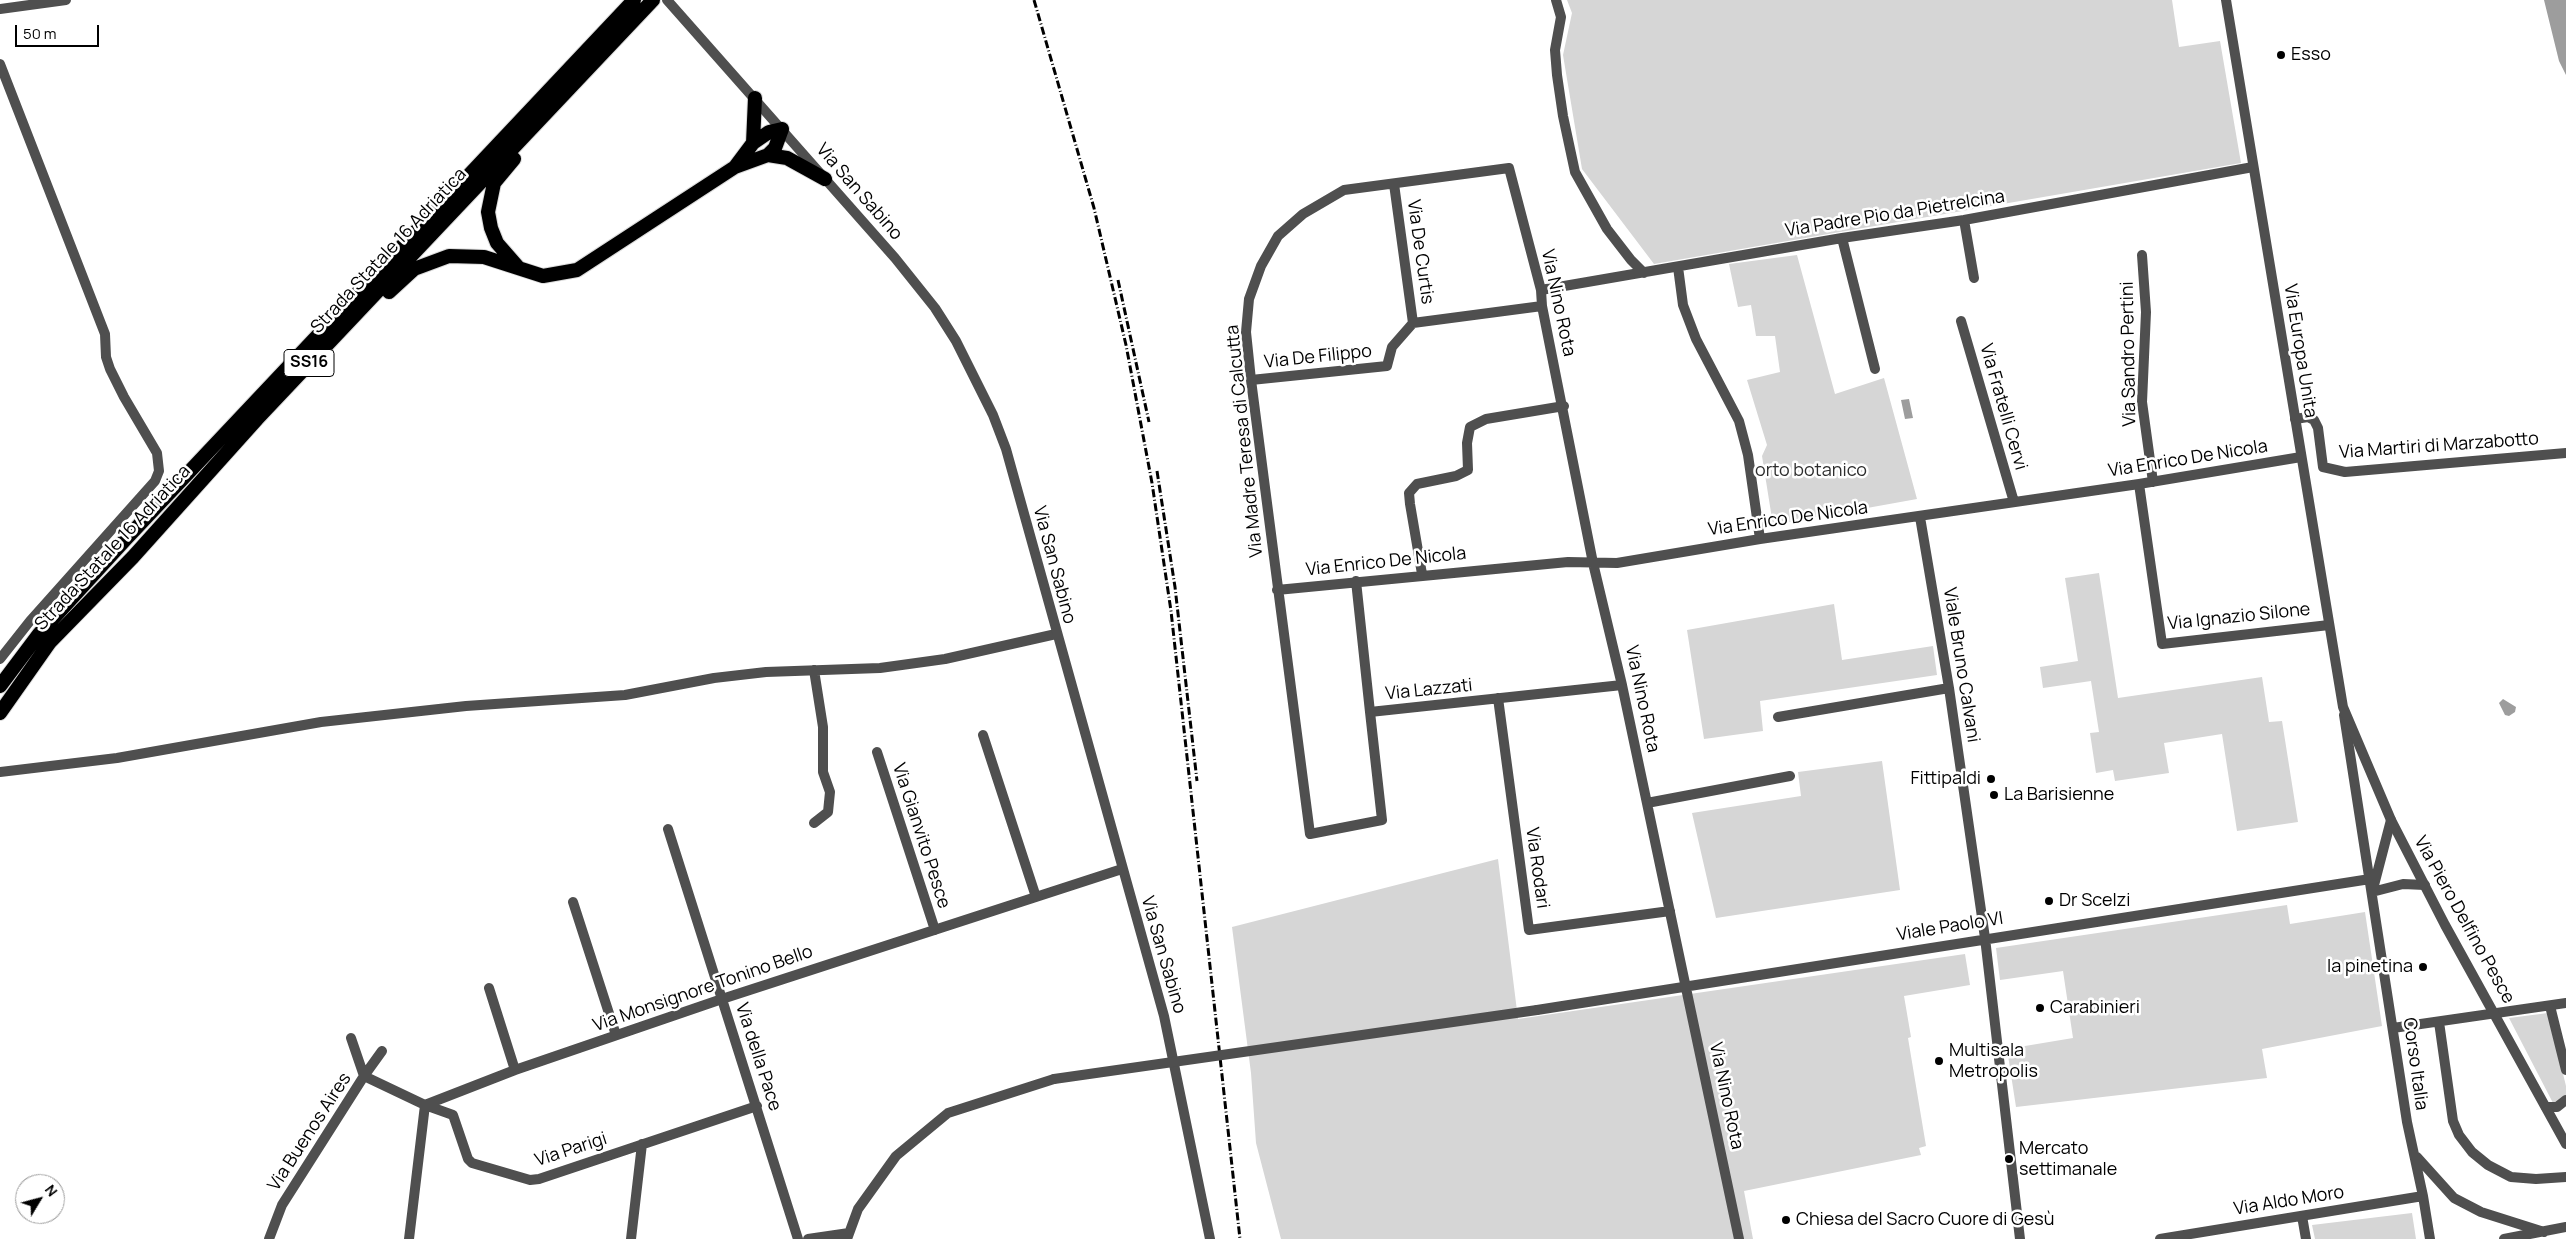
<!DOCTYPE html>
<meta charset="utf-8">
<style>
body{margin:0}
#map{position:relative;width:2566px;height:1239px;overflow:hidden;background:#fff;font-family:Manrope,sans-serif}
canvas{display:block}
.north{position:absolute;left:15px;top:1174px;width:50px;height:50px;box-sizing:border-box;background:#fff;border:1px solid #999;border-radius:50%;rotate:53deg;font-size:14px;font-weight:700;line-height:20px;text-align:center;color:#000}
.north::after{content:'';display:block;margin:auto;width:18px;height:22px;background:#000;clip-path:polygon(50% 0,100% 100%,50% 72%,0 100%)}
.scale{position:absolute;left:15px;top:25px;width:84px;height:22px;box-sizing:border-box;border:2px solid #000;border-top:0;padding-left:6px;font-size:15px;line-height:18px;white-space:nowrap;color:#000;-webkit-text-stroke:4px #fff;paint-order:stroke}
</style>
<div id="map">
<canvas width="2566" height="1239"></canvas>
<div class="north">N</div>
<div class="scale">50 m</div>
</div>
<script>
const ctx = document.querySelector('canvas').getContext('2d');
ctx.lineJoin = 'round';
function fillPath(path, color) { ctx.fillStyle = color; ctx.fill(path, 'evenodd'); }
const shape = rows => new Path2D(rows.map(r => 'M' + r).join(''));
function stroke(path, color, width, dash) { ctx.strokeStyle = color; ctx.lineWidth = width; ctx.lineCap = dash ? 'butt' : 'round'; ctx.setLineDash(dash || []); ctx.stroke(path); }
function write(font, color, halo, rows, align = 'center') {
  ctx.font = font + ' Manrope,sans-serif'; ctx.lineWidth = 5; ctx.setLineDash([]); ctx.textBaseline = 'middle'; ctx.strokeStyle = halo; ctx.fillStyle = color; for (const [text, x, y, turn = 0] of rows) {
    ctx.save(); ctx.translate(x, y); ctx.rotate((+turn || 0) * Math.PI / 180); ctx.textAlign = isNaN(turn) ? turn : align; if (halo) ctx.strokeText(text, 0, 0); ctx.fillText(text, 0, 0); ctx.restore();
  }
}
fillPath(shape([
 [1567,0,2172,0,2179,47,2220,41,2241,163,1654,264,1582,169,1563,55,1572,13],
 [1797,255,1835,394,1884,378,1917,499,1773,525,1762,456,1767,445,1747,380,1780,372,1775,336,1756,336,1751,305,1738,307,1729,264],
 [2099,573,2118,698,2262,677,2269,722,2282,721,2298,822,2237,831,2222,734,2164,743,2169,773,2115,781,2113,770,2096,773,2090,733,2099,732,2091,681,2043,688,2040,667,2078,661,2065,578],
 [1834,604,1842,660,1933,646,1937,675,1760,701,1763,731,1704,739,1687,630],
 [1882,761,1900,890,1716,918,1692,813,1801,796,1798,772],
 [1498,859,1518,1019,1965,954,1970,985,1904,996,1911,1037,1908,1038,1926,1146,1919,1148,1921,1155,1744,1191,1753,1239,1281,1239,1256,1143,1251,1073,1232,927],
 [2287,905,2290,924,2365,912,2382,1026,2262,1049,2267,1078,2016,1107,2007,1049,2073,1038,2063,971,2000,980,1996,948],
 [2548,1013,2566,1086,2566,1097,2553,1103,2509,1018],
 [2412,1213,2416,1239,2315,1239,2312,1225]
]), '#d6d6d6');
fillPath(shape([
 [2544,0,2566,0,2566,75,2559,61],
 [1909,399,1913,418,1905,419,1901,400],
 [2503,699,2516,707,2515,712,2509,716,2505,715,2499,703]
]), '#9d9d9d');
const trunk = shape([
 [753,143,755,98],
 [768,155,775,148,782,129],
 [514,159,494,183,488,212,491,228,497,243,518,267],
 [735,167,753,143,769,132,782,129],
 [389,292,414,269,449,256,484,257,543,276,577,270,735,167,768,155,787,158,825,179],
 [0,686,39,634,124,541,634,0],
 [0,713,50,642,133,557,257,419,653,0]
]);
stroke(trunk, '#dbdbdb', 16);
stroke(shape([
 [1556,0,1561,17,1555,50,1557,75,1563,116,1575,172,1607,229,1631,260,1644,273],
 [0,9,66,0],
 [0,64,105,334,106,357,110,369,124,397,157,453,159,471,155,481,30,621,0,659],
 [1394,184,1413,323],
 [1964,220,1974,278],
 [1842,238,1875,369],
 [2142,255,2146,312,2142,402,2153,482],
 [1678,267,1683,305,1696,339,1739,421,1748,455,1760,539],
 [1541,290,1842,238,1964,220,2253,167],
 [1961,321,2014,502],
 [1251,380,1387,366,1392,347,1413,323,1542,306],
 [2295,419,2308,417,2314,420,2318,428,2323,467,2345,472,2566,453],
 [2139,484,2162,644,2329,625],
 [1920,517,1949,688,1985,938,2020,1239],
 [1422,574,1410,504,1409,493,1417,484,1456,476,1468,470,1467,443,1470,427,1486,419,1564,406],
 [1356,581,1370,712,1622,685],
 [1277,590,1568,562,1617,563,1760,539,2139,484,2301,457],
 [814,670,823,727,823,772,830,792,828,812,814,823],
 [1498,698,1529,930,1670,911],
 [1370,712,1382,820,1310,834,1251,380,1246,332,1249,299,1261,266,1278,236,1303,214,1344,190,1509,168,1541,290,1542,306,1593,563,1622,685,1739,1239],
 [2344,715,2407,1122,2423,1196,2430,1239],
 [1778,717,1949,688],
 [983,735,1036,897],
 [877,752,935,930],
 [0,772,117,758,321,722,466,706,625,695,714,678,766,672,880,668,945,659,1056,634],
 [1647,803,1790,776],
 [668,829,798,1239],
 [2373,889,2391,820],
 [2372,892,2403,884,2425,885],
 [573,902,616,1035],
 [489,988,515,1070],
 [2550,1006,2566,1070],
 [1537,1010,2370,879],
 [2439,1022,2453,1121,2459,1135,2472,1152,2488,1165,2511,1177,2536,1179,2566,1177],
 [2393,1028,2566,1003],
 [351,1038,364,1076,382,1051],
 [2546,1107,2557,1107,2566,1100],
 [2417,1157,2454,1198,2481,1212,2544,1232],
 [2302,1216,2306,1239],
 [269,1239,282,1205,364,1076,425,1105,453,1115,468,1159,472,1163,530,1180,539,1179,757,1106],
 [409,1239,425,1105,515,1070,722,999,1122,869],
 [631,1239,642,1144],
 [808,1239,849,1233],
 [847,1239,858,1209,896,1156,948,1113,1054,1079],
 [2160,1239,2423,1196],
 [2504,1239,2566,1227]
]), '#4f4f4f', 10);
stroke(shape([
 [667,0,895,258,935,308,956,341,993,415,1006,449,1164,1016,1210,1239],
 [2226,0,2343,707,2391,820,2445,925,2566,1144]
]), '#4f4f4f', 10);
stroke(trunk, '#000', 14);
stroke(shape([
 [1034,0,1094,208,1126,345,1152,483,1171,611,1240,1239],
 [1118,280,1149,422],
 [1157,471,1175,587,1197,781]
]), '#000', 3, [8, 2.5, 1, 2.5]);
stroke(shape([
 [1054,1079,1537,1010]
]), '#4f4f4f', 10);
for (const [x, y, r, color] of [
 [2281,55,5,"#000"],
 [1991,779,5,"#000"],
 [1994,795,5,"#000"],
 [2049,901,5,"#000"],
 [2423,967,5,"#000"],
 [2040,1008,5,"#000"],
 [1939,1061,5,"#000"],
 [2009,1159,5,"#000"],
 [1786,1220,5,"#000"]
]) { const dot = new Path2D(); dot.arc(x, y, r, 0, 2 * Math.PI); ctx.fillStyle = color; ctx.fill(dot); stroke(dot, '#fff', 2); }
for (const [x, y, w] of [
 [309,363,50]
]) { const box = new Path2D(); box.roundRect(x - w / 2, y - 13.5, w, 27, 4); ctx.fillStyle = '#fff'; ctx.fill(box); stroke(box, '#000', 1); }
write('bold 16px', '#000', null, [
 ["SS16",309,363]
]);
write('18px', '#000', '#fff', [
 ["Esso",2291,55],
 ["Fittipaldi",1981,779,"right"],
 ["La Barisienne",2004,795],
 ["Dr Scelzi",2059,901],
 ["la pinetina",2413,967,"right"],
 ["Carabinieri",2050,1008],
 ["Multisala",1949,1051],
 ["Metropolis",1949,1072],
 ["Mercato",2019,1149],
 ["settimanale",2019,1170],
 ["Chiesa del Sacro Cuore di Gesù",1796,1220]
], 'left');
write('18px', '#000', '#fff', [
 ["Via San Sabino",859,192,49],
 ["Via Padre Pio da Pietrelcina",1895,214,-9],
 ["Strada Statale 16 Adriatica",389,251,-47],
 ["Via De Curtis",1420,252,82],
 ["Via Nino Rota",1558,303,78],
 ["Via Europa Unita",2300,351,81],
 ["Via Sandro Pertini",2129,354,-91],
 ["Via De Filippo",1318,357,-6],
 ["Via Fratelli Cervi",2003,407,74],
 ["Via Madre Teresa di Calcutta",1245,441,-96],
 ["Via Martiri di Marzabotto",2439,446,-4],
 ["Via Enrico De Nicola",2188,459,-9],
 ["Via Enrico De Nicola",1788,519,-8],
 ["Strada Statale 16 Adriatica",113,548,-47],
 ["Via Enrico De Nicola",1386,562,-6],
 ["Via San Sabino",1054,565,75],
 ["Via Ignazio Silone",2239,617,-6],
 ["Viale Bruno Calvani",1961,665,81],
 ["Via Lazzati",1429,690,-6],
 ["Via Nino Rota",1642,699,78],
 ["Via Gianvito Pesce",921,836,72],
 ["Via Rodari",1537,868,82],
 ["Via Piero Delfino Pesce",2464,920,61],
 ["Viale Paolo VI",1950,927,-9],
 ["Via San Sabino",1163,955,74],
 ["Via Monsignore Tonino Bello",703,989,-19],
 ["Via della Pace",758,1057,72],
 ["Corso Italia",2415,1064,82],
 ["Via Nino Rota",1726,1096,78],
 ["Via Buenos Aires",310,1132,-57],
 ["Via Parigi",571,1150,-18],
 ["Via Aldo Moro",2289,1201,-9]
]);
write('18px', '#2d2d2d', '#fff', [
 ["orto botanico",1811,471]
]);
</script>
